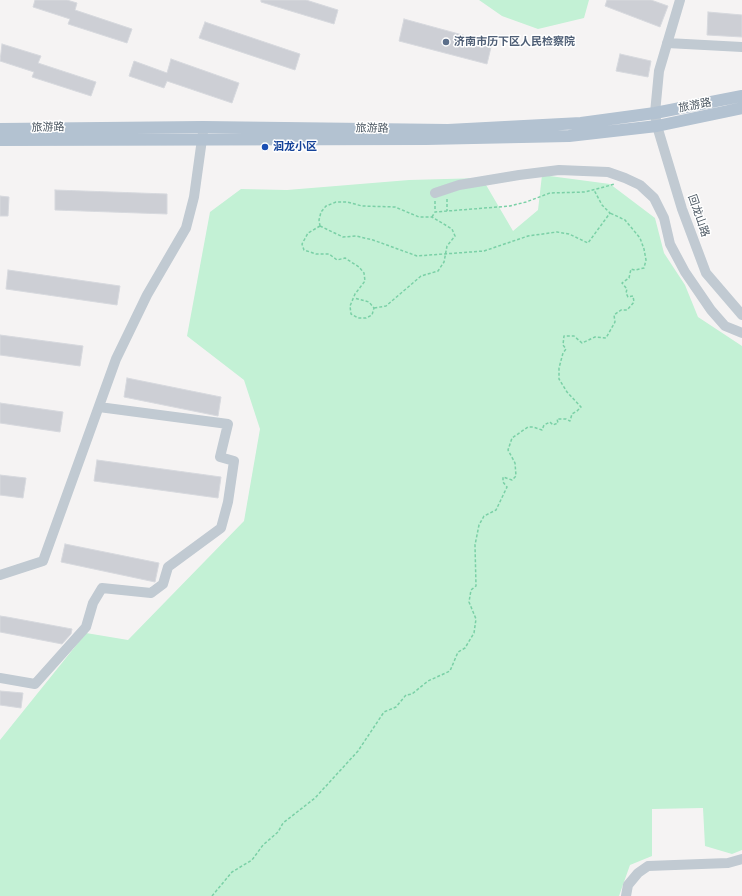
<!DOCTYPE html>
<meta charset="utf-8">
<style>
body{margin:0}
canvas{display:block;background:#f5f3f3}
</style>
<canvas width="742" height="896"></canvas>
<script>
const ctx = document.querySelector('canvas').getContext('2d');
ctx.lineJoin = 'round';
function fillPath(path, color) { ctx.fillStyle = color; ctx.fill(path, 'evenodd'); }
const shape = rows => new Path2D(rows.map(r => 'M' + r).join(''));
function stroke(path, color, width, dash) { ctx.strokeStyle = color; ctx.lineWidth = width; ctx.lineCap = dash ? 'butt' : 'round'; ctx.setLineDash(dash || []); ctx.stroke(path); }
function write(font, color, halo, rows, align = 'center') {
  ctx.font = font + ' "Titillium Web","Noto Sans SC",sans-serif'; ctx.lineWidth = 3; ctx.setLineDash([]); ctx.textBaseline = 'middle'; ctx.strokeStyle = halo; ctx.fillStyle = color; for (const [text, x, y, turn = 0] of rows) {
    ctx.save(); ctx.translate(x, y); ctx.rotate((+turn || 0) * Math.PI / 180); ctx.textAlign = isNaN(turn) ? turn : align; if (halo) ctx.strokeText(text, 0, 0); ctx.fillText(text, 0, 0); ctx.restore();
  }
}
fillPath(shape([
 [479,0,589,0,584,18,538,29,502,16],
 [542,175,610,184,655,218,664,253,685,285,698,317,742,346,742,850,732,854,705,846,703,808,652,809,652,856,630,865,619,896,0,896,0,740,86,633,128,640,244,521,260,429,244,380,187,336,210,212,241,189,287,190,409,180,482,178,513,231,538,210]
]), '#c3f1d5');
const building = shape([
 [35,0,67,0,77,3,75,10,132,29,127,43,68,24,70,19,33,7,35,0],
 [261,0,306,0,338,10,334,24,261,2,261,0],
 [607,0,651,0,668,6,660,27,605,6,607,0],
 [708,12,742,15,742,37,707,35,708,12],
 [404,19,492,43,487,64,399,41,404,19],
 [205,22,300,54,295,70,199,38,205,22],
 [2,44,41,56,38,63,96,82,91,96,32,77,34,72,0,61,2,44],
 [620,54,651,61,648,77,616,71,620,54],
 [171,59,239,83,232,103,167,81,164,88,129,76,134,61,167,73,171,59],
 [55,190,167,194,167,214,55,210,55,190],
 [0,196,9,197,8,216,0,216,0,196],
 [8,270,120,286,117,305,6,289,8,270],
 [0,335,83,346,80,366,0,355,0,335],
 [127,378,221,397,218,416,124,397,127,378],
 [0,403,63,412,60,432,0,423,0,403],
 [97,460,221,477,218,498,94,481,97,460],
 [0,475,26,478,23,498,0,495,0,475],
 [65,544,159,563,155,582,61,562,65,544],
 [0,616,7,617,72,629,71,634,62,644,0,632,0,616],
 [0,691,23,693,21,708,0,705,0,691]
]);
fillPath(building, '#cdcfd5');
stroke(building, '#d7d9de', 1);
stroke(shape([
 [447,199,447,211],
 [435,201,435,211],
 [432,217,435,212,510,206,526,202,550,193,585,192,615,184],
 [320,226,343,237,356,236,373,240,417,256,484,251,528,236,557,232,569,234,588,243,610,213,602,205,594,190],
 [320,226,319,220,321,212,326,206,336,202,347,202,362,206,395,207,419,217,432,217,452,229,455,236,447,246,444,262,438,271,421,276,386,306,374,308],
 [320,226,308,233,302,244,304,250,316,254,329,254,337,260,345,258,359,267,364,273,365,281,355,294,350,306,351,314,358,318,366,318,372,315,374,308,369,302,354,298],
 [212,896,232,872,252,860,263,845,278,832,283,823,315,798,358,751,384,712,396,707,406,695,412,694,428,681,450,671,458,652,465,648,474,633,476,619,469,602,471,590,476,586,475,545,479,525,484,516,496,510,507,487,503,482,503,477,512,480,516,476,515,463,508,450,512,438,528,427,533,427,542,430,544,425,550,422,553,425,558,423,557,419,566,419,570,421,572,414,577,411,581,407,567,392,559,379,559,368,563,353,566,349,563,345,564,336,574,336,582,343,595,337,606,338,615,322,614,315,621,310,627,310,634,302,633,296,628,297,626,293,627,289,622,283,629,278,631,269,635,270,644,268,646,260,644,249,640,238,625,220,610,213]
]), '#7ad0a6', 1.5, [3, 2]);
stroke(shape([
 [680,0,659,71,655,113,657,126,682,209,706,273,742,315],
 [667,43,742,47],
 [435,193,459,185,519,175,559,170,608,172,625,178,640,185,654,198,664,218,670,244,685,272,711,310,725,326,742,333],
 [0,575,43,561,116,359,147,295,186,228,194,197,203,132],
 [0,678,35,684,86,627,93,603,102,588,151,593,163,584,168,567,221,528,228,502,234,461,220,457,228,424,99,407],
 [626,896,628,885,638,873,648,866,728,863,742,859]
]), '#c1cad2', 10);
stroke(shape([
 [0,129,203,127,448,130,581,123,655,113,742,96],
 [0,140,426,139,569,136,657,126,742,108]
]), '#b3c2d1', 12);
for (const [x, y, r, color] of [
 [446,42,4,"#5c6f8a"],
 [265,147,4,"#1a4fb4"]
]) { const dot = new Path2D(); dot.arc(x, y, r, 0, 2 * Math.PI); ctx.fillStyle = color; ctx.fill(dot); stroke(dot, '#fff', 1.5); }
write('bold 11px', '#4e5e75', '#fff', [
 ["济南市历下区人民检察院",454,42]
], 'left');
write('11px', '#4a5661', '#fff', [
 ["旅游路",695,106,-11],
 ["旅游路",48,128,-1],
 ["旅游路",372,129,1],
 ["回龙山路",698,216,71]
]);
write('bold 11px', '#164399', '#fff', [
 ["洄龙小区",273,147]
], 'left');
</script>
